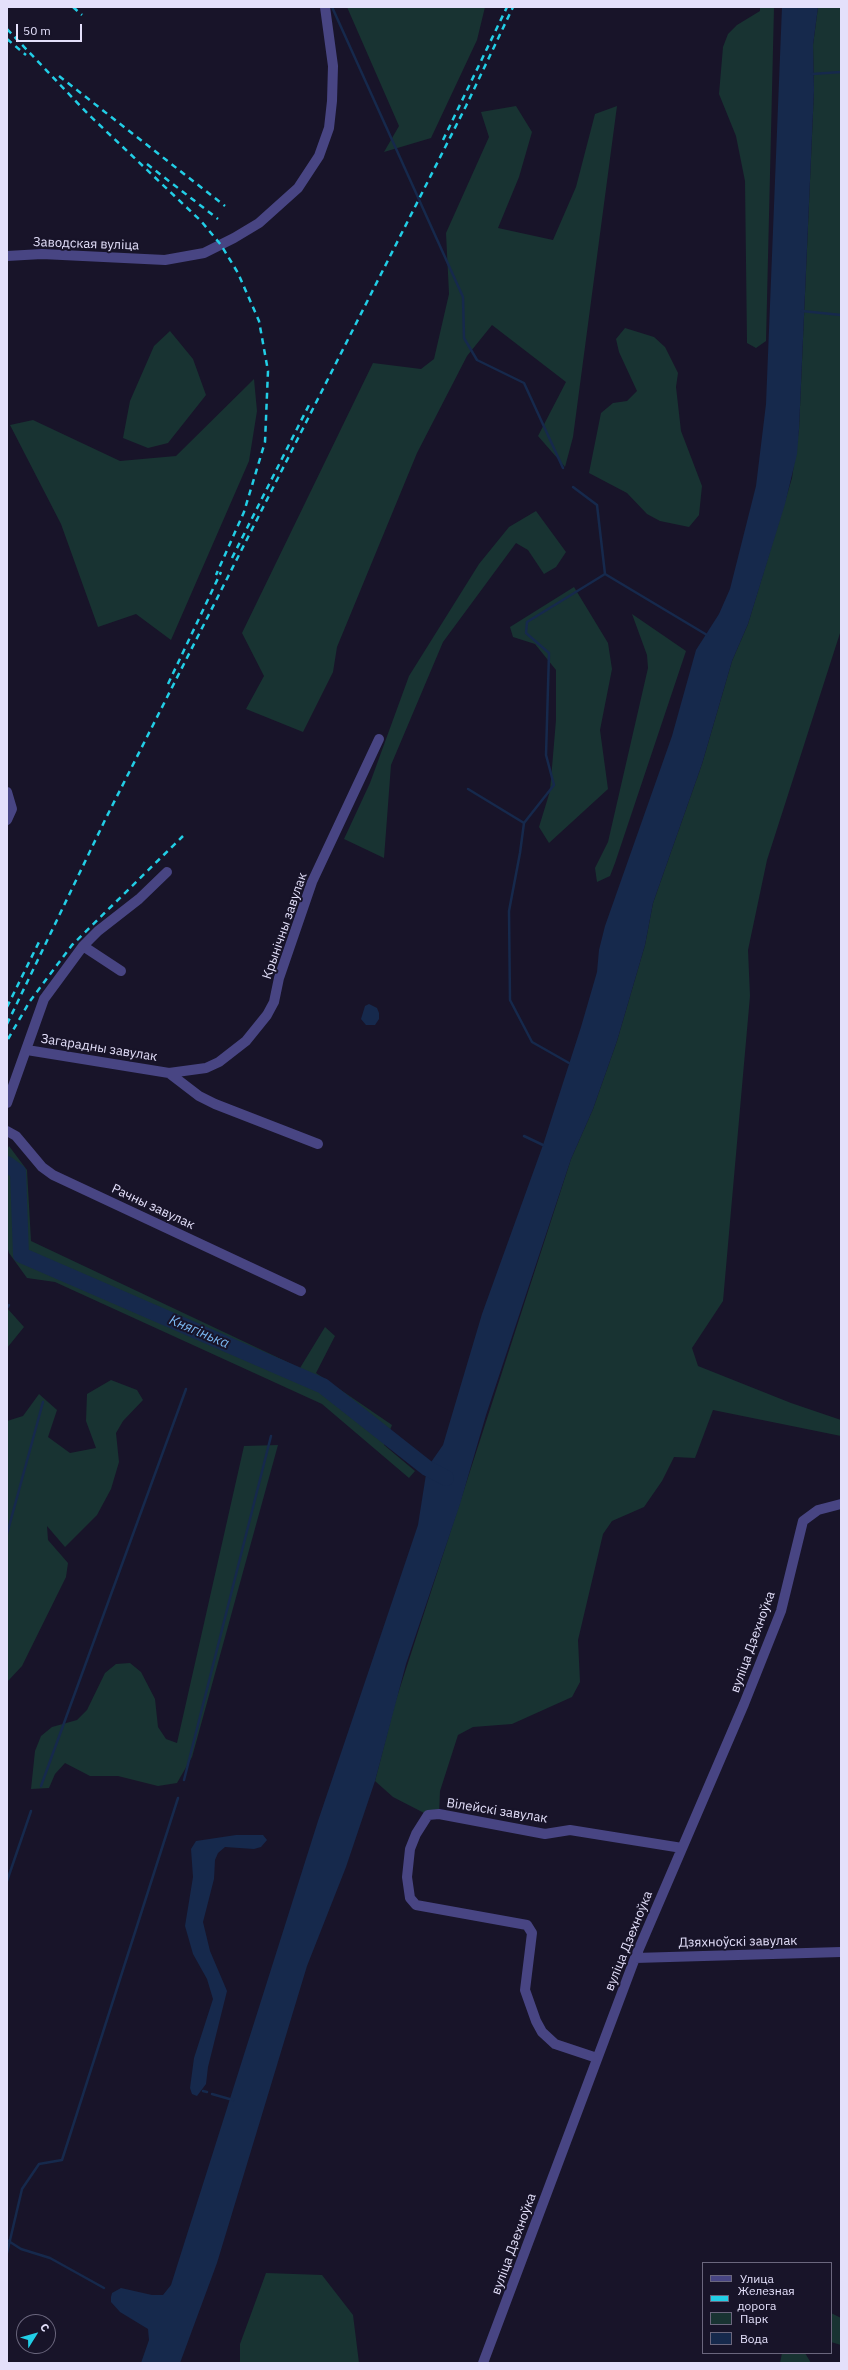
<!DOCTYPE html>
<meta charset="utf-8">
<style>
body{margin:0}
#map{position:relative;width:848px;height:2370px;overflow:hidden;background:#181429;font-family:"IBM Plex Sans",sans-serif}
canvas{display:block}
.frame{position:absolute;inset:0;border:8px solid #e4e0fb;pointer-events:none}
.legend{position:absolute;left:702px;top:2262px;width:130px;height:92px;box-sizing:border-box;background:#181429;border:1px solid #6a667d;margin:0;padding:5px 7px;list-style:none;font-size:12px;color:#e4e0fb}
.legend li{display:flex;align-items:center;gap:8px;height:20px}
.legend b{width:20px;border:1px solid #6a667d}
.north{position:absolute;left:16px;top:2314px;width:40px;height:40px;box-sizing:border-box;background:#181429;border:1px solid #6a667d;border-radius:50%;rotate:53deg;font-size:11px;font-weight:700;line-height:16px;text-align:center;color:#e4e0fb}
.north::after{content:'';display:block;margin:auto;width:14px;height:18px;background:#22cee6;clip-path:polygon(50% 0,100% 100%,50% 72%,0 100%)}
.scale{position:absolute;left:16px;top:24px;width:66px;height:18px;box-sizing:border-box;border:2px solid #e4e0fb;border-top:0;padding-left:5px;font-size:12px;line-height:14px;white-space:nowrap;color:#e4e0fb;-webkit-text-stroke:3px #181429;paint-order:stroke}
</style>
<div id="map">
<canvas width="848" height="2370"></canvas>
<div class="frame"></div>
<ul class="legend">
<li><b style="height:5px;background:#484583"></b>Улица</li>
<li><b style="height:5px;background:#22cee6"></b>Железная дорога</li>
<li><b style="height:11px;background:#183332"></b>Парк</li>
<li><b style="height:11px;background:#16294c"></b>Вода</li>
</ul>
<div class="north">С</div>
<div class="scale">50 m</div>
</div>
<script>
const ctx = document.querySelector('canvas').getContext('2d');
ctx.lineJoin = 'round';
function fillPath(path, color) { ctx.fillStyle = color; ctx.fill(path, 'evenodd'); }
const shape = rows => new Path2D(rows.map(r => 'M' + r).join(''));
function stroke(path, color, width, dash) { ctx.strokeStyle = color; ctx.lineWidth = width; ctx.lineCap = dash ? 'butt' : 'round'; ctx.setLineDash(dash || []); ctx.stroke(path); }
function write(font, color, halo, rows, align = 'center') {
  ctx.font = font + ' "IBM Plex Sans",sans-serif'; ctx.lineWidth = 4; ctx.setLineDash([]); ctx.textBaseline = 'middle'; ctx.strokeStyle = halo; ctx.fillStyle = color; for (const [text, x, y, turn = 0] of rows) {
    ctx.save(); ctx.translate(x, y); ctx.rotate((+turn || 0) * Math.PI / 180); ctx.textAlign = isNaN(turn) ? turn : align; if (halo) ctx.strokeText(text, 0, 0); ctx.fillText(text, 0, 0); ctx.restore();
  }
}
fillPath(shape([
 [347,7,485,7,477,40,431,138,384,152,399,126],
 [760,7,774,7,766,341,756,348,747,343,745,181,736,136,719,94,723,47,728,34,737,25,760,11],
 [818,7,841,7,841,630,767,860,748,950,750,996,723,1301,692,1348,698,1366,791,1403,841,1420,841,1436,713,1410,695,1458,674,1457,662,1481,644,1507,612,1521,603,1534,578,1640,580,1682,572,1697,512,1724,473,1727,458,1735,440,1791,439,1814,428,1815,393,1797,375,1781,395,1703,571,1159,593,1109,617,1041,645,945,653,903,702,764,732,661,748,624,792,478,799,429,814,90,813,45],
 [516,106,532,132,519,177,498,228,553,240,576,187,595,114,617,106,573,437,565,467,538,436,566,382,492,325,467,356,417,453,337,647,333,672,303,732,246,709,264,676,242,633,373,363,421,369,434,359,449,294,446,233,489,137,481,112],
 [625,328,654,337,665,347,678,373,676,387,681,431,702,486,699,515,689,527,660,521,647,514,627,493,589,473,601,413,613,403,627,401,637,391,619,352,616,339],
 [170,331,193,359,206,395,168,443,148,448,123,438,130,401,154,346],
 [254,379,257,411,249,461,171,640,136,614,98,627,61,524,10,425,33,420,120,461,176,456],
 [536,511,566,552,556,567,544,574,528,550,516,543,443,642,391,765,384,858,344,839,370,783,409,676,479,564,509,527],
 [574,587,608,643,612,669,600,730,608,789,549,843,539,827,550,791,556,720,556,670,535,644,513,637,510,627],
 [632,614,686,651,615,863,610,876,597,882,595,868,608,842,648,668,647,655],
 [9,1146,27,1170,31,1241,300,1368,325,1327,335,1336,316,1373,392,1425,384,1445,415,1471,409,1478,322,1404,55,1282,27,1278,9,1253,7,1246,7,1150],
 [7,1308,24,1327,7,1348],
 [111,1380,137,1390,143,1400,123,1421,116,1433,119,1462,111,1489,97,1515,65,1547,47,1526,48,1540,68,1563,66,1577,22,1666,7,1682,7,1421,23,1416,39,1394,57,1410,48,1437,70,1453,96,1448,86,1421,87,1394],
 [278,1445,192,1757,177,1783,158,1786,118,1776,90,1776,65,1763,55,1774,49,1788,31,1789,35,1751,41,1736,52,1727,77,1720,87,1710,105,1673,116,1664,130,1663,141,1672,155,1699,158,1727,166,1739,177,1743,244,1446],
 [266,2273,322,2275,353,2315,359,2363,240,2363,240,2344],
 [831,2313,841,2318,841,2345,831,2342],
 [782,2353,805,2353,811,2363,780,2363]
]), '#183332');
fillPath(shape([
 [782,7,818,7,813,45,814,90,799,429,797,454,785,504,748,624,732,661,702,764,653,903,645,945,617,1041,593,1109,571,1159,486,1415,460,1504,406,1664,375,1781,346,1867,307,1966,217,2263,180,2363,141,2363,149,2340,148,2329,120,2312,111,2302,111,2297,112,2293,121,2288,152,2295,163,2295,171,2285,318,1821,418,1525,427,1468,443,1445,482,1314,543,1145,581,1027,597,972,599,950,605,926,672,736,696,650,719,614,730,589,756,486,766,404],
 [369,1004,377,1008,379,1013,379,1019,375,1025,366,1025,361,1019,365,1006],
 [236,1835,263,1835,267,1840,261,1847,254,1849,225,1847,218,1853,215,1860,214,1879,203,1922,210,1951,227,1991,208,2067,206,2084,197,2096,192,2094,190,2088,194,2058,213,1999,207,1979,193,1954,185,1926,193,1877,191,1849,196,1841]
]), '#16294c');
stroke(shape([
 [332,7,463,297,464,338,477,360,524,383,563,468],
 [812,74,841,72],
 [802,311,841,315],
 [573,487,597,505,605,574,707,635],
 [468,789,524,823,520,853,509,911,510,1000,532,1042,569,1063],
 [524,823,554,785,546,755,549,653,526,633,527,622,605,574],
 [524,1136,543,1145],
 [7,1308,9,1305],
 [7,1534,43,1402],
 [184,1780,271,1436],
 [41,1786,186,1389],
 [7,1881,31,1811],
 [203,2091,207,2092],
 [212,2094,233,2100],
 [7,2240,21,2249,50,2258,104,2288],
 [7,2253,22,2189,39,2164,62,2160,178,1798]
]), '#16294c', 2.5);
stroke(shape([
 [7,1164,18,1172,21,1255,323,1386,427,1468,446,1478]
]), '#16294c', 16);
stroke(shape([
 [7,256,42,254,165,260,204,253,234,238,259,223,298,188,319,156,329,128,332,101,333,66,325,7],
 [7,792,12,809,7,820],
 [83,946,98,931,139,899,167,872],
 [27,1050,169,1073,199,1096,215,1104,318,1144],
 [169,1073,206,1068,219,1062,246,1041,267,1015,274,1002,279,978,312,882,379,739],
 [7,1103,44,999,83,946,121,971],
 [7,1131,16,1136,42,1167,53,1175,301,1291],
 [635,1958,841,1952],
 [597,2058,555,2044,542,2032,536,2021,525,1990,532,1933,527,1925,416,1905,410,1898,407,1877,410,1849,416,1834,428,1815,439,1814,545,1834,570,1830,682,1848],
 [483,2363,635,1958,744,1704,781,1611,803,1521,818,1510,841,1504]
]), '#484583', 10);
stroke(shape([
 [73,7,82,15],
 [7,29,88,114,201,221,221,245,238,273,259,321,268,371,265,442,244,512,216,575],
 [7,39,26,55],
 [59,76,225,206],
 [443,140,507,7],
 [147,164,218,219],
 [232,558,311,401],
 [168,684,221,572],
 [7,1007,40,940],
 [7,1024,106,818,466,106,513,7],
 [8,1039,30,1001,72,945,183,836]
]), '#22cee6', 2.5, [6, 5]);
write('13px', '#e4e0fb', '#181429', [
 ["Заводская вуліца",86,244,2],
 ["Крынічны завулак",285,926,-71],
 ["Загарадны завулак",99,1048,9],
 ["Рачны завулак",153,1207,25],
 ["вуліца Дзехноўка",753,1642,-70],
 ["Вілейскі завулак",497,1811,9],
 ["вуліца Дзехноўка",629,1941,-68],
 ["Дзяхноўскі завулак",738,1942,-1],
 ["вуліца Дзехноўка",514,2244,-70]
]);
write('italic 14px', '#7ab7f0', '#181429', [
 ["Княгінька",199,1332,23]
]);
</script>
